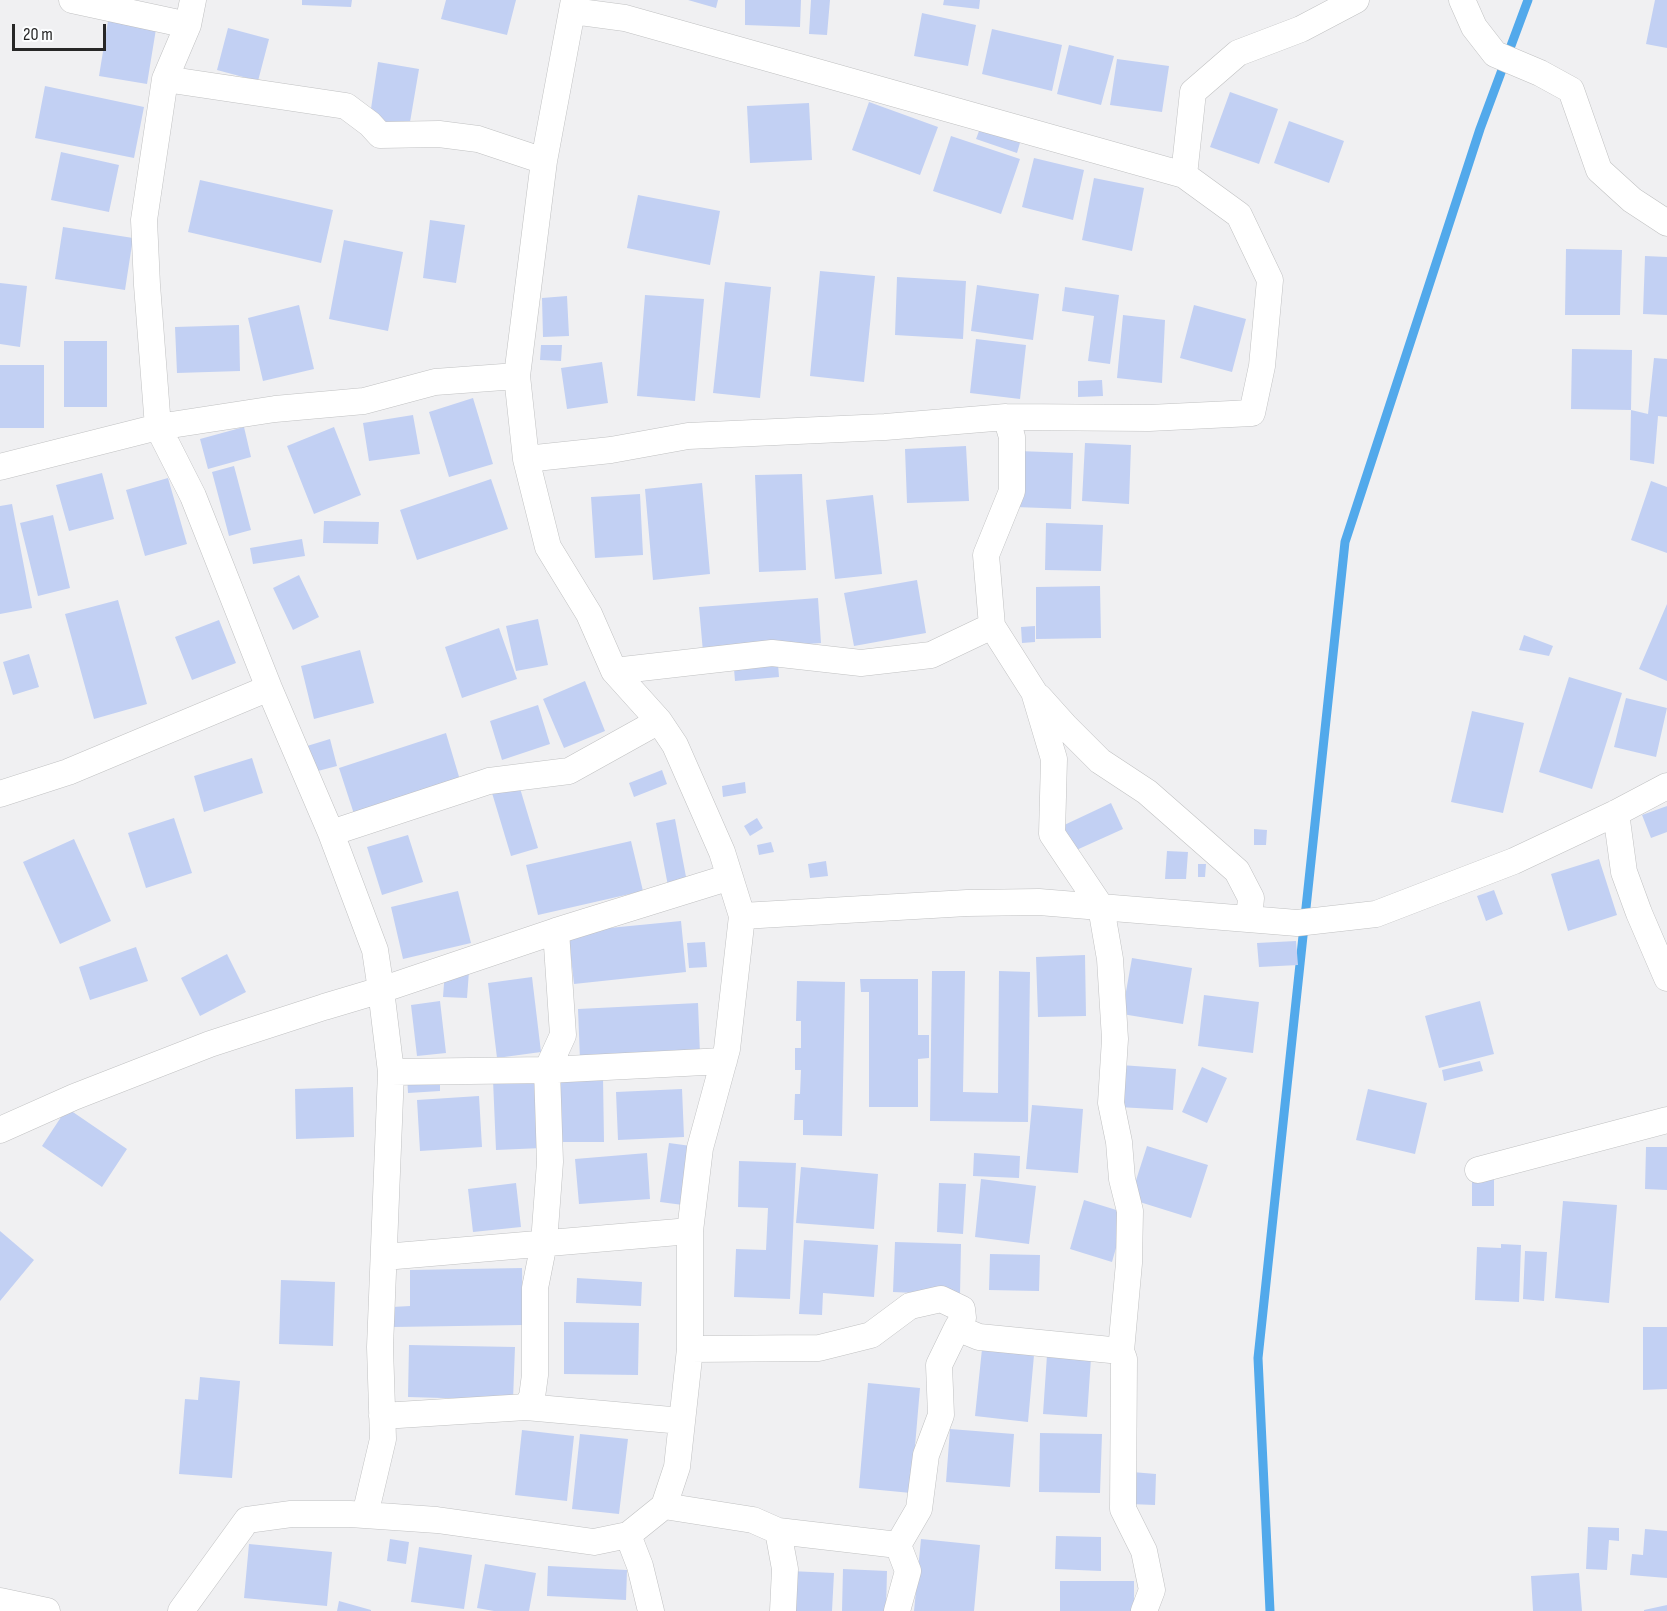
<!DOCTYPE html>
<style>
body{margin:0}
#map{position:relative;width:1667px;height:1611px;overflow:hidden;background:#f0f0f2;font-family:"Sofia Sans Condensed",sans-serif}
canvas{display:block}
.scale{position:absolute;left:12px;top:24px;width:94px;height:27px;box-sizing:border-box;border:3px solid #272727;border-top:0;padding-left:8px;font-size:18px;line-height:21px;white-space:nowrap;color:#272727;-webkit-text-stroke:4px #fdfeff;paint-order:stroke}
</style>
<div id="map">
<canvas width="1667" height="1611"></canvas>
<div class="scale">20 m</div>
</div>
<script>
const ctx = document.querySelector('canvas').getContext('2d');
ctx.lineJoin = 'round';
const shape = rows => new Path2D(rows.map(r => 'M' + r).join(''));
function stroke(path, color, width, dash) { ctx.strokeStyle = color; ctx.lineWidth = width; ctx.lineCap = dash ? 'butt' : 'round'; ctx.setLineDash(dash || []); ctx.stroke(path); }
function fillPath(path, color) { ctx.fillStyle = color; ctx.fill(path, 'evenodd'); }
stroke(shape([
 [1270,1611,1258,1358,1345,542,1480,129,1528,0]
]), '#52a9eb', 9);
fillPath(shape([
 [302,0,352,0,351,7,302,5],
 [446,0,516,0,507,35,441,19],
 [688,0,718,0,716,8],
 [745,0,801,0,800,27,745,25],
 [811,0,830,0,827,35,809,34],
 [944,0,980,0,979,9,943,5],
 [1655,0,1667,0,1667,48,1646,44],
 [922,13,976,25,968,66,914,56],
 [108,21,156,29,147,84,99,76],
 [228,28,269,39,258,81,217,70],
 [992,29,1062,45,1052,91,982,74],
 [1069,45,1114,56,1101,105,1057,94],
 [1117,59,1169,66,1162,112,1110,105],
 [378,62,419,69,409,128,369,122],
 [45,86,144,107,134,158,35,138],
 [1230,92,1278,109,1259,164,1210,147],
 [869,102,938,127,920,175,852,150],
 [809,103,812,160,750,163,747,106],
 [1289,121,1344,141,1329,183,1274,163],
 [982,123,1022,136,1017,153,976,139],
 [951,136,1020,159,1001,214,933,191],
 [61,152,119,165,109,212,51,200],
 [1034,158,1084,170,1073,220,1022,207],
 [1094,178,1144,188,1132,251,1082,240],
 [200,180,333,210,321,263,188,232],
 [638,195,720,211,710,265,627,248],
 [430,220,465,225,456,283,423,278],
 [63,227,133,238,125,290,55,279],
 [344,240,403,252,388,331,329,319],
 [1566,249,1622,250,1620,315,1565,315],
 [1645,256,1667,257,1667,315,1643,314],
 [820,271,875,276,864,382,810,376],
 [897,277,966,281,963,339,895,335],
 [725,282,771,287,760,398,713,393],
 [0,283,27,286,20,347,0,344],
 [977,285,1039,294,1033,340,971,331],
 [1065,287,1119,295,1110,364,1088,361,1094,316,1062,311],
 [645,295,704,299,695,401,637,396],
 [567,296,569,336,543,337,542,298],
 [299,305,314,369,263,381,248,318],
 [1194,305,1246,319,1232,372,1180,358],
 [1123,315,1165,320,1162,383,1117,378],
 [239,325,240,371,177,373,175,327],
 [976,339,1026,345,1020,399,970,393],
 [64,341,107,341,107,407,64,407],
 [541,345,562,345,561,361,540,360],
 [1572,349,1632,350,1631,410,1571,409],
 [1654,358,1667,359,1667,417,1658,416,1654,464,1630,460,1631,410,1648,414],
 [602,362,608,403,567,409,561,368],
 [0,365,44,365,44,428,0,428],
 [1102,380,1103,396,1078,397,1078,381],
 [473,398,493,464,449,477,429,412],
 [413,415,420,454,369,461,363,423],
 [244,427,251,457,208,469,200,439],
 [334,427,361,495,314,514,287,446],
 [1085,443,1131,445,1129,504,1082,501],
 [966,446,969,501,907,503,905,449],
 [1018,451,1073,453,1071,509,1015,507],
 [234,466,251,530,229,536,212,472],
 [102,473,114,519,69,531,56,485],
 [802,474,806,570,759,572,755,475],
 [168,478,187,544,145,556,126,490],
 [491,479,508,529,417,560,400,510],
 [1651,481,1667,487,1667,553,1631,540],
 [702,483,710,574,653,580,645,489],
 [640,494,643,555,595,558,591,497],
 [873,495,882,574,835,579,826,500],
 [12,504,32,608,0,614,0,506],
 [53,515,70,588,38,596,20,523],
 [324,521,379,522,378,544,323,543],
 [1046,523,1103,525,1101,571,1045,570],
 [302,539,305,556,253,564,250,548],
 [299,575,319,617,293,630,273,588],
 [917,580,926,633,854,646,844,593],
 [1100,586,1101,638,1036,639,1036,587],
 [818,598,821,643,703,652,699,607],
 [118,600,147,704,94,719,65,614],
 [1667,604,1667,681,1639,669],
 [538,619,548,665,516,671,506,626],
 [219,620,236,663,192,680,175,637],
 [1035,626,1035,642,1022,643,1021,627],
 [499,628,517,679,462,698,445,647],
 [1524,635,1553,646,1549,656,1519,650],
 [360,650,374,703,314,719,301,666],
 [29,654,39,687,13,695,3,662],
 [778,664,779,677,735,681,734,669],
 [1569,677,1622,693,1592,789,1539,772],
 [585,681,605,731,564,748,543,699],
 [1626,698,1667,708,1656,757,1614,747],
 [538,705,550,744,502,760,490,721],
 [1472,711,1524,723,1503,813,1451,802],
 [446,733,460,780,354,814,339,768],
 [330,739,337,766,314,772,307,746],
 [252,758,263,793,204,812,194,776],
 [662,770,667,784,634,797,629,783],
 [745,782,746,793,723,797,722,786],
 [519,785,538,848,511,856,492,793],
 [1111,803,1123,829,1072,852,1060,827],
 [1667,806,1667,832,1651,838,1642,815],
 [174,818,192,873,146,888,128,833],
 [757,818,763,828,750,836,744,826],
 [675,819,687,882,668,886,656,823],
 [1254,829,1267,830,1266,845,1254,845],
 [408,835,423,882,382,895,367,847],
 [74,839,111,921,60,944,23,862],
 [631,841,643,891,538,915,526,865],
 [771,842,774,852,759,855,757,845],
 [1167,851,1188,852,1186,879,1165,879],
 [1599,859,1617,915,1568,931,1551,874],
 [826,861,828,876,810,878,808,864],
 [1198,864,1206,864,1205,877,1198,877],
 [1494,890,1503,914,1486,921,1477,896],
 [458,891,471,943,403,959,391,907],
 [681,921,686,972,574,984,568,932],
 [1296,941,1298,965,1259,967,1257,943],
 [705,942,707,967,689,968,687,943],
 [136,947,148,981,90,1000,79,967],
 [227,954,246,992,200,1016,181,978],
 [1085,955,1086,1016,1038,1017,1036,957],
 [1132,958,1192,968,1183,1024,1122,1014],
 [445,970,469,971,467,998,443,997],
 [932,971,965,971,963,1092,998,1093,999,971,1030,972,1028,1122,930,1121],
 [532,977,541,1052,497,1058,488,983],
 [860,979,918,979,918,1035,929,1035,929,1058,918,1059,918,1107,869,1107,869,992,861,992],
 [797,981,845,982,842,1136,803,1135,803,1120,794,1120,795,1094,800,1094,801,1070,795,1070,795,1048,801,1048,801,1021,796,1021],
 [1204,995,1259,1002,1253,1053,1198,1046],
 [440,1001,446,1053,417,1056,411,1005],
 [1480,1001,1494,1054,1439,1068,1425,1016],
 [698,1003,700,1054,580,1060,578,1009],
 [1480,1061,1483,1071,1444,1081,1442,1070],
 [1121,1065,1176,1069,1173,1110,1118,1107],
 [1202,1067,1227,1078,1207,1123,1182,1112],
 [440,1074,440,1091,408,1093,407,1075],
 [539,1077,542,1148,496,1150,493,1080],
 [551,1077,603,1077,604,1142,551,1142],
 [353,1087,354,1137,296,1139,295,1089],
 [682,1089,684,1137,618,1140,616,1092],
 [1368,1089,1427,1103,1415,1154,1356,1140],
 [479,1096,482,1147,420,1151,417,1100],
 [1032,1105,1083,1109,1078,1173,1026,1169],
 [67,1108,127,1149,102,1187,42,1146],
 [669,1143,691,1146,683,1205,660,1202],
 [1147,1146,1208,1165,1191,1218,1130,1199],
 [1646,1147,1667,1147,1667,1190,1645,1189],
 [647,1153,650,1199,579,1204,575,1159],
 [974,1153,1020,1156,1019,1178,973,1176],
 [739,1161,796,1163,790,1299,734,1297,736,1249,766,1250,768,1208,738,1207],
 [801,1167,878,1174,874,1229,796,1223],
 [1472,1178,1494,1178,1494,1206,1472,1206],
 [981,1179,1036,1186,1029,1244,975,1237],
 [516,1183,521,1227,473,1232,468,1189],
 [939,1183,966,1184,963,1234,937,1232],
 [1084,1200,1126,1213,1112,1262,1070,1249],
 [1563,1201,1617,1205,1609,1303,1555,1298],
 [0,1231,34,1260,0,1301],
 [804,1240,878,1245,874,1297,823,1293,822,1315,799,1314],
 [895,1242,961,1244,960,1295,893,1292],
 [1501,1244,1521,1245,1519,1302,1475,1300,1477,1247,1501,1248],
 [1525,1251,1547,1252,1544,1301,1523,1299],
 [990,1254,1040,1255,1039,1291,989,1290],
 [522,1268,523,1325,393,1327,392,1307,410,1306,410,1270],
 [577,1278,642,1282,641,1306,576,1303],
 [281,1280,335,1282,333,1346,279,1344],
 [564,1322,639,1323,638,1375,564,1374],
 [1643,1327,1667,1327,1667,1389,1643,1390],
 [409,1345,515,1347,513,1400,408,1397],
 [982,1349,1034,1355,1028,1422,975,1416],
 [1047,1355,1091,1358,1087,1417,1043,1414],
 [200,1377,240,1381,232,1478,179,1474,185,1399,198,1400],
 [868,1383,920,1388,911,1493,859,1488],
 [950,1429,1014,1434,1010,1487,946,1482],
 [522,1430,574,1436,567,1501,515,1495],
 [1040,1433,1102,1434,1100,1493,1039,1492],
 [580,1434,628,1439,619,1514,572,1509],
 [1132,1472,1156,1474,1155,1505,1130,1504],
 [1588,1527,1619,1528,1619,1541,1609,1540,1607,1570,1586,1569],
 [1645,1529,1667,1531,1667,1578,1630,1575,1632,1554,1643,1555],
 [1056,1536,1101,1537,1101,1571,1055,1569],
 [390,1539,409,1542,406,1564,387,1561],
 [921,1539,980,1545,974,1611,914,1611],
 [249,1544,332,1552,327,1606,244,1598],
 [419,1547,472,1555,464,1609,411,1602],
 [485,1564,536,1573,529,1611,494,1611,477,1608],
 [548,1566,627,1570,626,1600,547,1596],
 [843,1569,887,1571,886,1611,842,1611],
 [790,1571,834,1573,832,1611,788,1611],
 [1579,1573,1582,1611,1533,1611,1531,1576],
 [1060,1581,1134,1581,1134,1611,1060,1611],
 [339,1601,371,1610,371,1611,337,1611],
 [1667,1605,1667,1611,1644,1611,1644,1610]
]), '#c2d0f3');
const minor = shape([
 [72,0,188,25],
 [193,0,188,25,165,79,144,220,147,285,158,427,193,496,269,688,331,833,375,950,381,990,391,1072,380,1347,383,1439,365,1515],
 [1462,0,1474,27,1495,54,1540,73,1571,90,1599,170,1632,200,1667,223],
 [573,11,625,18,1184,175],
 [165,79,346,106,370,124,380,135,439,134,478,139,544,161],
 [526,459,611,450,688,436,885,427,1006,417],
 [0,467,158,427,275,409,364,401,435,382,517,376],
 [614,671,772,653,861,663,931,655,992,626],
 [1039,697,1065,726,1100,761,1147,792,1237,871,1251,898,1249,919],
 [0,794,68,772,269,688],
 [1616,813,1624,872,1639,913,1667,978],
 [331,833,489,781,569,771,659,721],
 [742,916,967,903,1039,902,1297,923,1376,914,1514,861,1616,813,1667,786],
 [391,1072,547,1070,724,1061],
 [0,1130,74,1097,210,1044,324,1007,381,990,556,931,730,877],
 [1478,1170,1667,1120],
 [384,1257,690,1231],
 [690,1349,819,1348,871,1335,910,1306,941,1299,962,1309,963,1318,957,1328,979,1337,1121,1351],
 [526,1407,532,1397,535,1375,535,1288,544,1243,550,1162,547,1070,563,1035,556,931],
 [382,1416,526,1407,682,1421],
 [664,1506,753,1520,778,1531,898,1545],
 [778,1531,785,1569,783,1611],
 [628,1535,640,1566,651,1611],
 [898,1545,919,1509,926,1455,941,1415,939,1365,957,1328],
 [0,1601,47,1611],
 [181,1611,247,1520,291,1514,350,1514,437,1520,594,1542,628,1535,664,1506,677,1467,690,1349,690,1231,700,1148,727,1049,742,916,722,852,675,745,659,721,614,671,589,614,548,547,526,459,517,376,544,161,574,0],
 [897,1611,908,1571,898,1545],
 [1144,1611,1152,1590,1144,1551,1123,1509,1124,1359,1121,1351,1129,1263,1130,1211,1122,1179,1119,1142,1111,1103,1115,1039,1110,959,1101,907,1052,834,1054,759,1034,692,992,626,986,555,1012,491,1012,437,1006,417,1149,418,1252,413,1262,366,1270,280,1239,215,1184,175,1193,92,1238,53,1301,29,1356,0]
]);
stroke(minor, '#c0c1c2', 27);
stroke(minor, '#fff', 26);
</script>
